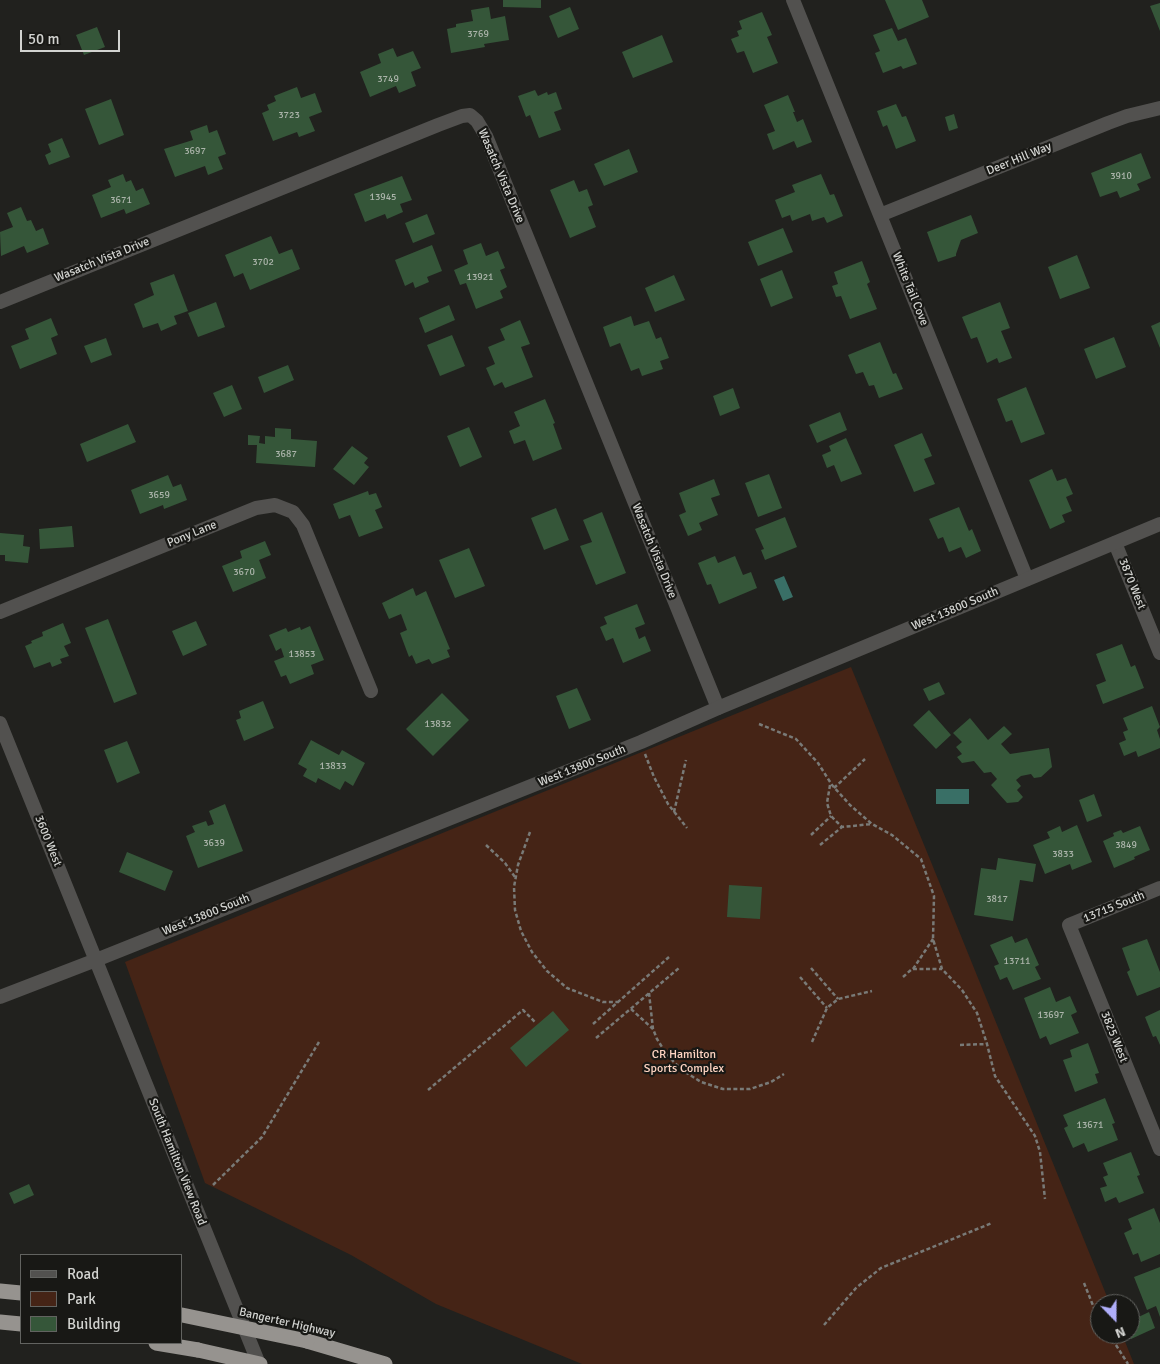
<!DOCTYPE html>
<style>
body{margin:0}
#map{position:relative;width:1160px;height:1364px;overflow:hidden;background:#21211e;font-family:Signika,sans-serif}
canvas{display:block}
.legend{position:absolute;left:20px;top:1254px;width:162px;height:90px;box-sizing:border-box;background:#181815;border:1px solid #626360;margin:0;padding:6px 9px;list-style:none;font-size:15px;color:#d2d3d0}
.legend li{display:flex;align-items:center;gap:10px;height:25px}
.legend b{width:25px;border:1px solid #626360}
.north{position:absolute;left:1090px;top:1294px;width:50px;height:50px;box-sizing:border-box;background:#181815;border:1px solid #626360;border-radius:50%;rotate:158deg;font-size:14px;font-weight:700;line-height:20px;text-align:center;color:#d2d3d0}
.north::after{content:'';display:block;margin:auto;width:18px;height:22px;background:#afaefa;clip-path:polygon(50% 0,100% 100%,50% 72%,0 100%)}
.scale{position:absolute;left:20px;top:30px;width:100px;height:22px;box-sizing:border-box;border:2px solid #d2d3d0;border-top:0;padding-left:6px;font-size:15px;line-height:18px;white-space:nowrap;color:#d2d3d0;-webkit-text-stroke:4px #181815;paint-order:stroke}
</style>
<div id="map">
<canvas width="1160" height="1364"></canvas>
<ul class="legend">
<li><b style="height:6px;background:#52514f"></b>Road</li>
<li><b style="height:14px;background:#452416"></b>Park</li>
<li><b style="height:14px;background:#355639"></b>Building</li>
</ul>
<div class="north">N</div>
<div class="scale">50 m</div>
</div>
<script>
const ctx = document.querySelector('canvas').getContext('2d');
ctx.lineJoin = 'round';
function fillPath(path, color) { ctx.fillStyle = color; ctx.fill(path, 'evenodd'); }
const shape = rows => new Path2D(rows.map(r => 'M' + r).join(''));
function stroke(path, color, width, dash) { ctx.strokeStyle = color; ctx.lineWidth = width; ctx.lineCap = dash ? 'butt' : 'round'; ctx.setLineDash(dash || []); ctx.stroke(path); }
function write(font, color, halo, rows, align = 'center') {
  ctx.font = font + ' Signika,sans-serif'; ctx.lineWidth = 4.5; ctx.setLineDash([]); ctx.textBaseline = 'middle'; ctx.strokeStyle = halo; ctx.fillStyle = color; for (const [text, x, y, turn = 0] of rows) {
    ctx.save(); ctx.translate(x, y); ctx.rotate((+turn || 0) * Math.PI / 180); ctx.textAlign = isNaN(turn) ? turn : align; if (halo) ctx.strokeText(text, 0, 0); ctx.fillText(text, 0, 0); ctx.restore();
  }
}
fillPath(shape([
 [851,667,929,857,1110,1304,1100,1304,1100,1334,1122,1334,1134,1364,582,1364,436,1304,351,1255,205,1183,125,962]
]), '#452416');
fillPath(shape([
 [784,576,793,597,783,601,774,580],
 [936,789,969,789,969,804,936,804]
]), '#396f66');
fillPath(shape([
 [503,0,541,0,541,8,503,7],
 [885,0,922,0,929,17,898,30],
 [1160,3,1160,31,1150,6],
 [489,7,491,19,505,16,509,40,484,44,485,47,451,53,447,29,456,27,456,24,473,21,471,10],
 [570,7,579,29,558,38,549,16],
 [762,12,772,35,767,37,778,63,753,73,744,51,737,53,731,39,739,36,737,31,742,29,739,21],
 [97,27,105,47,84,55,76,35],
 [892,28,898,41,906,38,917,64,903,69,901,66,883,73,875,53,880,51,873,35],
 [662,35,673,62,633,78,622,52],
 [393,48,397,57,413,51,421,68,411,72,416,86,399,93,396,86,370,97,360,72,381,63,378,54],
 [297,87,301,98,315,93,322,112,309,117,315,131,299,137,297,132,273,141,262,113,269,110,267,105,276,101,274,96],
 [535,90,538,96,547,92,548,95,556,92,562,109,554,112,561,130,539,138,530,115,526,117,518,96],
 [788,95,795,112,793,112,797,122,803,119,812,142,797,148,794,141,773,150,767,134,775,131,764,105],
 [111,99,124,135,99,145,85,109],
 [896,104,902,117,906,116,916,141,896,149,887,125,883,127,877,111],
 [954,114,958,128,949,131,945,117],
 [207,125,209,133,217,130,226,154,218,157,223,169,208,175,205,166,175,177,164,149,193,140,190,131],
 [62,138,70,157,49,165,45,155,51,152,48,144],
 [629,149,638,172,604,186,594,164],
 [1141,153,1151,178,1137,184,1140,190,1120,198,1117,191,1100,197,1091,173],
 [123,174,126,182,131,180,136,191,143,188,150,204,126,214,124,209,101,218,92,195,111,187,108,180],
 [821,174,830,195,834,194,843,216,827,223,824,217,812,221,810,214,792,221,790,215,782,218,775,200,795,192,792,185],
 [402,176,412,200,400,204,403,212,387,219,385,214,365,222,354,194],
 [574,180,579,192,587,189,593,205,588,207,596,227,570,238,550,190],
 [21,207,27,221,31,220,36,231,43,228,49,244,27,253,24,246,1,256,0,232,13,227,7,213],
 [427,214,435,234,413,243,405,223],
 [971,215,978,233,961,240,956,254,956,256,938,262,927,232],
 [783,228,793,252,758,266,748,242],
 [271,236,279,254,292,249,300,269,250,290,243,273,234,277,225,255],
 [481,243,486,256,498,251,505,268,500,270,507,287,500,291,503,298,476,309,466,283,460,285,454,270,468,264,463,250],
 [432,245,442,271,427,277,429,282,415,288,413,282,405,286,395,260],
 [1077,255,1090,288,1060,299,1048,267],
 [862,261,870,282,867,284,877,309,850,319,841,296,836,297,832,286,838,284,834,272],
 [782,270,793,298,771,307,760,279],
 [174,274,188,311,174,316,177,324,161,331,158,323,143,328,134,304,154,295,150,283],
 [674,275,685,300,655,312,645,288],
 [216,302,225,327,198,337,188,313],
 [1000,302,1010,328,1001,331,1012,358,999,363,997,358,987,363,977,337,971,339,962,317],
 [449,305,455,320,425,333,419,318],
 [631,316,634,326,649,321,656,339,661,337,669,358,660,361,663,369,642,376,639,368,631,371,620,343,610,347,603,327],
 [51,318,58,335,51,338,57,354,20,369,11,346,29,339,25,329],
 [520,320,530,344,521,347,533,377,505,388,502,382,494,386,486,368,495,364,488,347,505,340,500,329],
 [1160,322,1160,348,1151,326],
 [452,335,465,366,440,376,427,345],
 [1114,337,1126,367,1096,379,1084,349],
 [106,338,112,355,91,363,84,346],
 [880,342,893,374,896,373,903,389,879,398,874,385,869,386,863,372,856,374,848,355],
 [288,365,294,380,264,393,258,377],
 [232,385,242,409,224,417,213,393],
 [1026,387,1045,434,1021,443,1012,420,1006,422,997,399],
 [733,388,740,408,720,416,713,396],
 [545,399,555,423,553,424,562,449,533,461,525,440,514,444,509,431,520,426,514,412],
 [840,412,847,430,817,443,809,425],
 [128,424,136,442,87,462,80,444],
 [469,427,482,457,460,467,447,436],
 [275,428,291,429,291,439,317,441,315,467,256,463,257,445,248,445,248,435,260,436,259,443,265,444,265,436,275,437],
 [922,433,932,456,924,459,935,484,914,492,894,445],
 [846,438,862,474,841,482,834,465,827,468,822,455,831,451,829,446],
 [352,446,368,458,364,463,369,467,354,485,333,469],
 [1052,469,1057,481,1066,478,1073,494,1066,497,1072,511,1062,515,1065,522,1050,529,1029,480],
 [769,474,782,508,758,517,745,483],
 [168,475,173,487,181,484,187,500,164,509,163,505,140,514,131,490],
 [714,479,720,495,711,498,718,515,699,523,702,530,688,536,679,515,686,512,679,493],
 [368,491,369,495,376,493,382,507,375,510,383,528,359,537,350,515,339,519,333,504],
 [959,507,969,531,972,529,981,551,966,558,961,547,949,552,943,537,938,539,929,519],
 [556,508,569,540,544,550,531,518],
 [602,512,626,573,596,585,580,546,592,542,583,520],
 [785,517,797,547,765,560,761,550,764,549,755,529],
 [72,526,74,547,40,549,39,529],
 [0,533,24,535,23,546,30,547,28,563,5,561,5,555,0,555],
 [265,541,271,555,259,560,266,578,233,592,222,566,242,558,240,551],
 [469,548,485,586,455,598,439,560],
 [715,556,718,563,735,556,743,575,751,572,757,588,719,604,711,584,707,585,698,563],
 [413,588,416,596,426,591,450,649,447,650,450,657,432,664,429,659,416,664,412,655,409,657,400,633,407,630,401,614,389,619,382,603],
 [637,604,645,624,635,628,639,639,645,636,651,651,623,663,613,638,606,641,600,627,607,624,604,617],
 [108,619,137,694,114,703,85,628],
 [196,621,207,645,183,656,172,631],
 [63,623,71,643,64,646,69,656,60,659,62,663,52,667,50,662,34,668,25,646,32,643,31,641,43,636,42,632],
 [310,626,324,660,311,665,314,674,290,684,286,675,281,677,274,661,284,657,281,648,276,651,269,635,286,628,288,632,300,627,301,630],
 [1122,644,1131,667,1135,665,1144,688,1103,704,1096,685,1106,681,1096,654],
 [939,682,945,694,929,701,923,689],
 [577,688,591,720,569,729,556,696],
 [442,693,469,720,433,756,406,729],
 [263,701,274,728,244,741,236,720,241,718,239,711],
 [1152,706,1160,727,1157,730,1160,739,1160,748,1138,757,1136,751,1124,756,1119,743,1126,740,1123,732,1128,730,1123,718],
 [929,710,951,735,936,749,913,725],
 [970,718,988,740,1004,726,1012,734,1001,744,1010,754,1049,748,1052,767,1041,777,1034,778,1031,774,1021,776,1016,780,1021,786,1017,790,1023,797,1018,802,1007,803,991,785,997,779,991,772,984,773,974,761,962,763,957,757,962,754,956,747,962,742,953,733],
 [311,740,339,755,342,750,365,763,353,786,345,781,340,790,318,778,316,783,303,776,307,769,298,764],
 [127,741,140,773,117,783,104,750],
 [1094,794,1102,816,1087,822,1079,800],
 [225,804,243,851,198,868,186,836,195,832,192,826,206,821,208,826,214,824,209,811],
 [1077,825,1092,862,1072,870,1070,864,1045,874,1033,845,1050,838,1047,832,1060,826,1062,832],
 [1140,826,1150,850,1134,857,1135,859,1114,868,1103,841,1114,836,1113,833,1121,830,1123,833],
 [127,852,173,871,165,891,119,872],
 [998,858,1036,864,1033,882,1020,880,1013,921,974,915,981,868,996,870],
 [729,885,762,887,760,919,727,917],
 [1012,936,1015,943,1027,938,1039,965,1035,967,1041,979,1013,990,1007,977,1000,980,994,966,999,964,990,945],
 [1147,939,1160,972,1160,987,1137,996,1127,972,1130,970,1122,948],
 [1050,987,1056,1002,1070,996,1077,1012,1071,1015,1079,1033,1050,1045,1046,1036,1040,1039,1024,998],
 [1160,1010,1160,1045,1156,1036,1153,1037,1145,1017],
 [553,1011,569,1030,526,1067,510,1048],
 [1088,1043,1099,1073,1095,1074,1098,1083,1075,1092,1063,1060,1072,1057,1070,1050],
 [1105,1098,1115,1123,1112,1124,1118,1140,1088,1152,1084,1143,1073,1148,1064,1128,1068,1126,1063,1115],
 [1131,1152,1140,1175,1137,1176,1144,1193,1119,1203,1116,1197,1105,1202,1100,1188,1107,1186,1103,1177,1108,1175,1103,1163],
 [29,1184,34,1195,14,1204,9,1193],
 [1154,1208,1160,1223,1160,1254,1141,1262,1138,1253,1133,1255,1124,1233,1132,1229,1128,1219],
 [1160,1267,1160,1317,1156,1306,1147,1310,1134,1277],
 [1149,1312,1155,1328,1131,1339,1129,1334,1130,1321]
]), '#355639');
stroke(shape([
 [759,724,796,739,818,763,832,785,850,805,872,824,892,835,921,859,934,896,933,939,942,969,962,990,977,1013,987,1044,995,1076,1035,1136,1040,1152,1045,1199],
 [645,754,654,777,668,804,687,828],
 [830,785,827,803,831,816,842,827,872,824],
 [834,788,865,759],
 [674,812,686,760],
 [530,832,518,865,514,887,515,910,521,931,532,952,547,971,567,988,603,1002,618,1002],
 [811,835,831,816],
 [486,845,505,863,515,877],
 [820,845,842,827],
 [811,968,838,999],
 [913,969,933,939],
 [800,977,827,1008],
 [903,977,912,969,942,969],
 [649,993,653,1029,657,1039,667,1055,682,1070,701,1082,723,1089,750,1089,771,1082,784,1074],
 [631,1009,653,1029],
 [593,1024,669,957],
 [596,1038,679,968],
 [812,1042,827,1008,838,999,872,991],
 [960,1045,987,1044],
 [428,1090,523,1010,535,1022],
 [213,1185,262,1137,319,1042],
 [1084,1283,1100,1323],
 [824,1325,856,1288,881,1268,992,1223],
 [1109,1334,1128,1364]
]), '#797a77', 2.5, [4, 2.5]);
stroke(shape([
 [793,0,1027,579],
 [880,215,1108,123,1127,116,1160,108],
 [0,302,438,125,462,116,470,115,477,121,486,136,718,708],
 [1115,543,1160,653],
 [0,612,256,508,275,505,293,512,303,525,371,691],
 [1160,888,1069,925,1160,1149]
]), '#52514f', 14);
stroke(shape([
 [0,723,259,1364],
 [0,997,96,960,641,742,718,708,1160,524]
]), '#52514f', 14);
stroke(shape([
 [0,1291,21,1293],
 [0,1322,21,1324],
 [307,1341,385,1364],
 [156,1343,198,1350]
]), '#96938f', 15);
stroke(shape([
 [182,1315,307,1341],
 [198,1350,260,1364]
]), '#96938f', 15);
write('10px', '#abb4aa', null, [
 ["3769",478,34],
 ["3749",388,79],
 ["3723",289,115],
 ["3697",195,151],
 ["3910",1121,176],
 ["13945",383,197],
 ["3671",121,200],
 ["3702",263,262],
 ["13921",480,277],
 ["3687",286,454],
 ["3659",159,495],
 ["3670",244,572],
 ["13853",302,654],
 ["13832",438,724],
 ["13833",333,766],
 ["3639",214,843],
 ["3849",1126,845],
 ["3833",1063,854],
 ["3817",997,899],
 ["13711",1017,961],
 ["13697",1051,1015],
 ["13671",1090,1125]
]);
write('12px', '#d2d3d0', '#181815', [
 ["Deer Hill Way",1019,159,-22],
 ["Wasatch Vista Drive",501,176,67],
 ["Wasatch Vista Drive",102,260,-22],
 ["White Tail Cove",910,289,68],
 ["Pony Lane",192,534,-22],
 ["Wasatch Vista Drive",654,551,68],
 ["3870 West",1132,584,68],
 ["West 13800 South",955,609,-23],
 ["West 13800 South",582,766,-22],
 ["3600 West",48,841,68],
 ["13715 South",1114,907,-22],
 ["West 13800 South",206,915,-22],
 ["3825 West",1114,1037,68],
 ["South Hamilton View Road",177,1162,68],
 ["Bangerter Highway",287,1323,13]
]);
write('12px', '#fed4c2', '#181815', [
 ["CR Hamilton",684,1055],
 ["Sports Complex",684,1069]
]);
</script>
